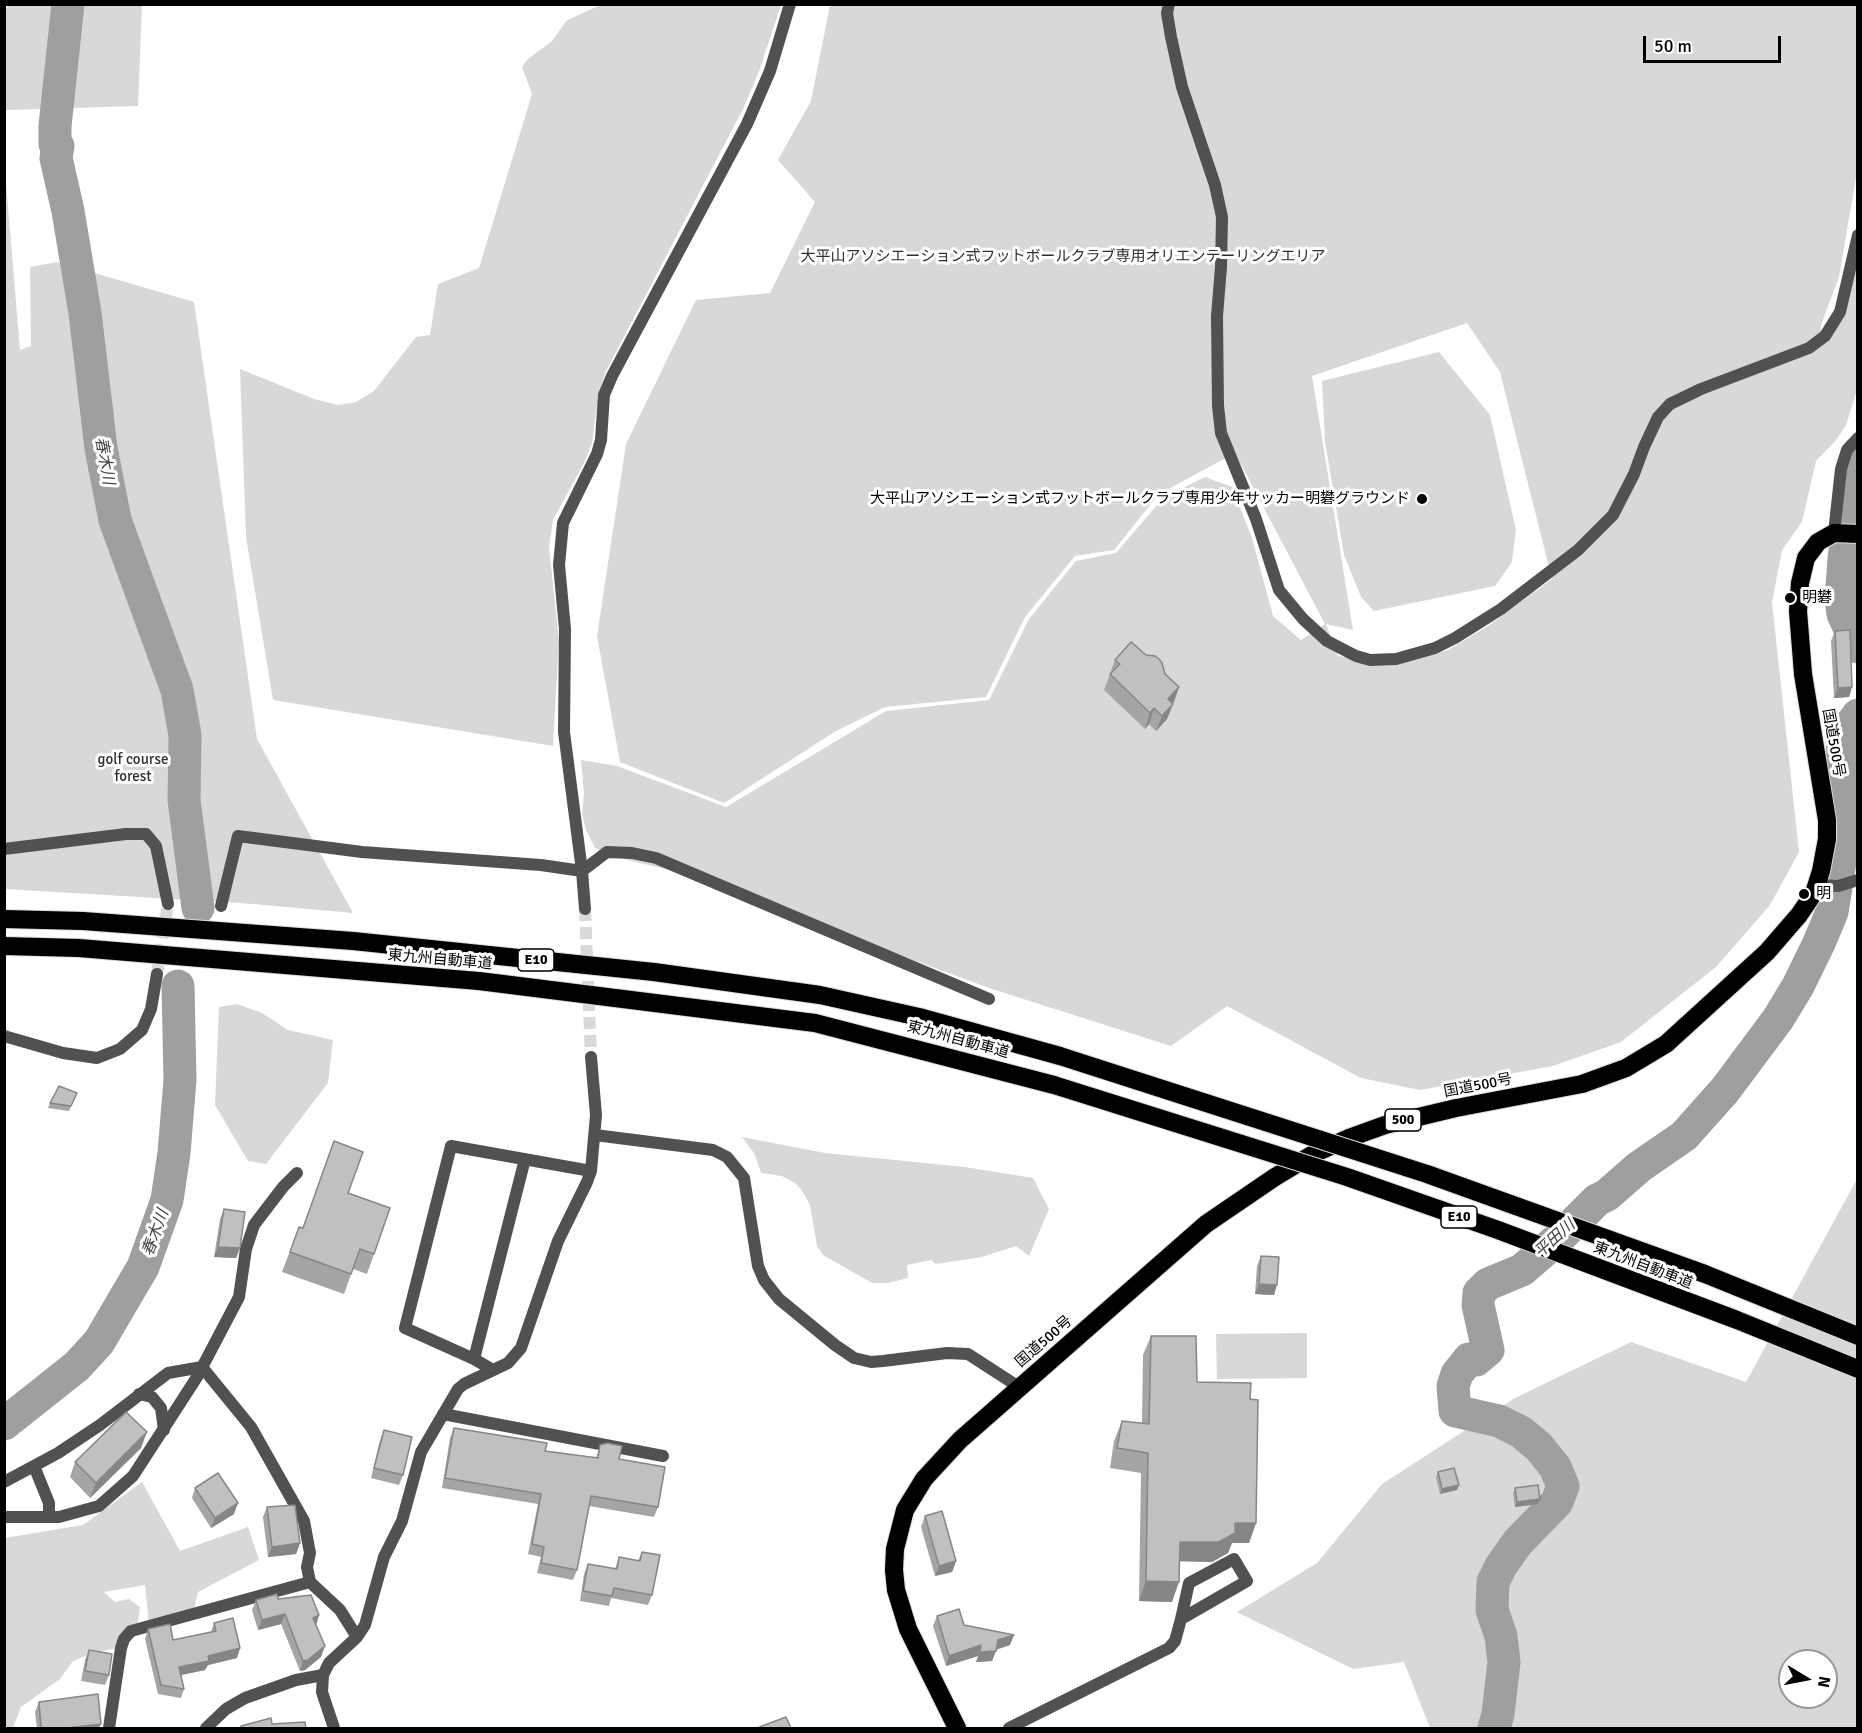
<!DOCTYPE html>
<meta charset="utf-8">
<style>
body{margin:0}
#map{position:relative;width:1862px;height:1733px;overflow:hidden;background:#fff;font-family:Signika,sans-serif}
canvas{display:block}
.frame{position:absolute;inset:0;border:6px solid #000;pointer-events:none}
.north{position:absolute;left:1778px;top:1649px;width:60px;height:60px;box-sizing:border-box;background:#fff;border:2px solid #999;border-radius:50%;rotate:100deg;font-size:16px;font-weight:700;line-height:24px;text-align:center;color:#000}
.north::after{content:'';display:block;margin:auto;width:21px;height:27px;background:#000;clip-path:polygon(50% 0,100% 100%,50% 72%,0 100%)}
.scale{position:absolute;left:1643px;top:36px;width:138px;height:27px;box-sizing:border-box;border:3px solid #000;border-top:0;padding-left:8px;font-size:18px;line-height:21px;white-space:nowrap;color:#000;-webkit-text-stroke:4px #fff;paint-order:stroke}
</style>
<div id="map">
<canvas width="1862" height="1733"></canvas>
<div class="frame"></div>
<div class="north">N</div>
<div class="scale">50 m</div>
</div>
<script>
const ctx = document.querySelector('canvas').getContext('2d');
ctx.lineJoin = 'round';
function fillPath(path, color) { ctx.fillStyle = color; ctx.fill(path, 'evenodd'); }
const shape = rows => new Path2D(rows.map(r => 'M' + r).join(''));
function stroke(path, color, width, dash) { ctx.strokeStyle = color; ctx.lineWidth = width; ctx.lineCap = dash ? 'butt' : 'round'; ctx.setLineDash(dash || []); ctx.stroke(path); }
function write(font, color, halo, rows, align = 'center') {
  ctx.font = font + ' Signika,"Noto Sans JP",sans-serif'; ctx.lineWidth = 6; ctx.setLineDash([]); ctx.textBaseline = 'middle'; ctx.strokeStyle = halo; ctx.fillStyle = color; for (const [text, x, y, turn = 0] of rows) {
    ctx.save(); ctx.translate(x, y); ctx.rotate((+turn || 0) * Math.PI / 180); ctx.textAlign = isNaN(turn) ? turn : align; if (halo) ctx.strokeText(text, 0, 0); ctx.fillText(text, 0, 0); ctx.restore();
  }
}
fillPath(shape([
 [9,5,142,5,138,106,5,110,4,12],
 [600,5,781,5,758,74,743,109,605,373,598,397,592,443,584,463,553,520,549,547,559,640,553,746,273,700,246,537,240,369,314,399,338,405,356,402,374,391,416,337,430,335,438,284,479,268,532,94,522,67,527,60,552,41,566,21],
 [830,5,1857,5,1857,172,1839,277,1821,325,1820,346,1832,330,1857,268,1857,390,1846,425,1837,439,1816,461,1802,522,1782,550,1772,602,1799,852,1770,905,1716,967,1621,1042,1553,1066,1420,1090,1361,1078,1227,1006,1171,1046,992,989,666,869,631,861,595,848,586,830,582,814,584,793,581,760,617,766,726,807,886,711,989,700,1029,619,1076,561,1116,553,1163,498,1205,477,1232,487,1252,538,1273,616,1301,640,1325,624,1235,453,1159,494,1114,550,1075,556,1025,617,986,697,885,707,836,731,724,803,620,762,597,636,626,444,696,300,770,293,815,202,778,160,811,101],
 [1467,323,1500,372,1552,579,1491,624,1448,650,1400,663,1372,662,1338,656,1326,624,1353,630,1312,376],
 [4,158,20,350,31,346,30,267,57,262,194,302,257,739,353,913,241,903,5,889],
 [1439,352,1490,415,1516,530,1512,562,1495,586,1374,611,1361,597,1344,555,1325,441,1322,381],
 [237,1004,262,1013,288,1030,333,1040,328,1083,266,1164,248,1161,215,1105,219,1007],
 [742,1137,825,1153,965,1167,1033,1178,1049,1209,1029,1256,1016,1246,982,1257,936,1264,931,1260,907,1265,908,1278,888,1283,872,1283,823,1255,817,1246,810,1205,801,1189,795,1183,782,1176,761,1173,754,1153],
 [1857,1179,1857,1728,1430,1728,1404,1662,1353,1669,1237,1612,1317,1563,1382,1484,1515,1398,1631,1342,1746,1382],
 [1790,1661,1826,1661,1826,1697,1790,1697],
 [1307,1333,1307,1378,1217,1379,1216,1334],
 [142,1482,180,1551,248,1527,259,1560,198,1592,193,1614,149,1625,145,1585,104,1592,115,1602,129,1599,140,1607,138,1622,126,1633,117,1648,93,1653,73,1661,60,1679,21,1707,13,1728,5,1728,5,1538,83,1525]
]), '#d8d8d8');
stroke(shape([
 [68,4,55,126,55,144,58,146,56,158,68,211,85,313,101,448,115,520,177,690,185,735,184,800,198,908],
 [1858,453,1844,559,1841,600,1843,614,1858,647],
 [4,1424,77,1366,99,1342,143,1267,167,1200,174,1153,180,1080,178,986],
 [1494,1728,1498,1714,1504,1662,1501,1636,1492,1610,1493,1582,1501,1566,1518,1542,1557,1502,1563,1486,1555,1467,1539,1447,1521,1432,1499,1421,1455,1411,1453,1386,1457,1374,1469,1359,1476,1360,1488,1350,1478,1305,1479,1293,1488,1284,1522,1270,1560,1237,1597,1200,1607,1195,1639,1167,1684,1136,1725,1090,1778,1019,1798,986,1819,943,1832,912,1840,862,1845,812,1842,737,1858,715]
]), '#9f9f9f', 33);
stroke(shape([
 [585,909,591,1057],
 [157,974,168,904]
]), '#d9d9d9', 12, [12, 6]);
const highway = shape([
 [4,919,83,921,353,941,654,972,820,995,919,1017,1060,1056],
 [4,946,79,948,479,981,815,1023,1054,1085],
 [957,1728,908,1629,896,1590,894,1570,895,1549,905,1510,924,1479,960,1440,1206,1224,1275,1177,1315,1153,1349,1138,1385,1125,1456,1108,1582,1084,1626,1068,1666,1044,1767,952,1799,915,1814,893,1821,871,1827,839,1827,820,1803,674,1798,611,1800,583,1806,558,1818,542,1834,533,1858,534]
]);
stroke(highway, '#dbdbdb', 20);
stroke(shape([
 [1169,4,1167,13,1171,37,1182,87,1215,185,1222,217,1221,267,1217,316,1218,406,1221,433,1256,519,1279,590,1303,619,1327,641,1356,656,1370,660,1396,659,1435,648,1455,638,1501,609,1578,550,1613,515,1634,474,1644,447,1658,417,1670,404,1701,389,1809,348,1825,336,1840,312,1858,235],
 [1834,533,1841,469,1847,450,1858,438],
 [4,849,126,834,146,834,156,846,168,904],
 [1816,885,1838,886,1858,880],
 [221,906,238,836,362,852,541,865,582,871,607,852,632,853,656,858,989,999],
 [585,909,582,871,564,732,565,629,559,565,563,523,597,454,601,440,604,395,612,376,747,124,770,71,790,4],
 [4,1036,63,1053,97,1058,120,1049,142,1030,151,1009,157,974],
 [595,1135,713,1150,727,1157,744,1178,758,1266,764,1280,779,1299,835,1345,854,1358,871,1362,883,1361,947,1353,968,1354,1019,1387],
 [474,1359,525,1159],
 [202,1367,251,1427,304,1521,310,1553,307,1567,310,1582],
 [493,1370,474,1359,405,1328,451,1146,591,1171],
 [139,1394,152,1397,161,1408,164,1430],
 [443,1414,663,1456],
 [34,1466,49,1503,49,1517],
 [4,1482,58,1453,100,1425,168,1373,202,1367],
 [4,1517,59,1517,99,1506,133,1476,197,1377,239,1297,246,1249,254,1225,283,1187,297,1173],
 [109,1728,121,1648,124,1639,131,1631,310,1582,340,1610,357,1637],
 [206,1728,226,1709,245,1698,296,1680,323,1675],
 [334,1728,322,1692,323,1675,329,1663,357,1637,365,1625,384,1557,402,1521,421,1452,458,1389,464,1384,508,1363,521,1348,558,1241,587,1182,591,1171,596,1115,591,1057],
 [1009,1728,1169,1648,1175,1641,1181,1619,1247,1581,1234,1559,1189,1583,1181,1619]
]), '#515151', 12);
stroke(highway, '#000', 18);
const highwayBridge = shape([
 [1060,1056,1427,1174,1705,1274,1858,1336],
 [1054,1085,1347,1177,1498,1230,1737,1320,1858,1369]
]);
stroke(highwayBridge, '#dbdbdb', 20, []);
stroke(highwayBridge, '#000', 18);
fillPath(shape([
 [1835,631,1852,687,1849,697,1834,698,1831,641],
 [1146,655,1179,687,1167,719,1156,731,1149,724,1145,729,1104,690,1115,660],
 [77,1093,69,1111,48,1108,50,1103],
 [348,1193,390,1208,367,1274,353,1269,344,1294,282,1272,299,1227,303,1228],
 [224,1209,240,1248,236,1258,214,1257,220,1219],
 [1261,1256,1274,1295,1255,1294,1257,1266],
 [1151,1336,1197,1382,1250,1399,1256,1523,1249,1543,1232,1543,1228,1553,1212,1562,1179,1561,1172,1602,1139,1601,1141,1473,1110,1468,1114,1441,1122,1421,1142,1424,1143,1355],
 [454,1428,545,1451,596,1458,600,1445,619,1459,658,1507,654,1517,589,1506,577,1570,573,1580,537,1573,541,1557,528,1554,538,1504,442,1488,450,1438],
 [384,1430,403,1475,399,1485,371,1478,380,1440],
 [141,1448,90,1498,70,1477,75,1462],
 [1438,1472,1457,1490,1440,1494,1436,1477],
 [195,1488,234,1514,211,1528,192,1498],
 [1515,1488,1538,1504,1515,1507,1513,1493],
 [267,1507,300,1543,296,1554,268,1557,263,1517],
 [925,1516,956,1561,952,1572,935,1576,921,1527],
 [642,1552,652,1595,648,1605,611,1598,609,1606,580,1601,584,1574,588,1564,615,1569,619,1557,638,1561],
 [278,1599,316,1625,321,1657,305,1670,300,1671,281,1624,258,1630,252,1610,256,1600],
 [937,1616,964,1625,1010,1645,996,1650,992,1661,976,1662,978,1656,946,1666,933,1626],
 [214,1623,240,1648,237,1658,208,1665,205,1670,181,1675,184,1689,181,1698,158,1694,145,1639,148,1629,173,1640,211,1632],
 [89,1650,109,1675,105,1685,81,1681,85,1660],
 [39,1702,99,1728,37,1728,35,1712]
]), '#a5a5a5');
fillPath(shape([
 [1179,687,1174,702,1162,714,1168,699],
 [1852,687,1849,697,1834,698,1838,688],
 [1173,704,1167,719,1156,731,1162,716],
 [1154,708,1149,724,1145,729,1150,713],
 [218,1247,240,1248,236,1258,214,1257],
 [1259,1284,1277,1285,1274,1295,1255,1294],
 [147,1432,141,1448,90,1498,96,1483],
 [1459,1485,1457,1490,1440,1494,1442,1489],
 [1540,1499,1538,1504,1515,1507,1517,1502],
 [238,1503,234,1514,211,1528,215,1518],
 [1235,1523,1256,1523,1249,1543,1232,1543,1228,1553,1212,1562,1172,1561,1180,1542],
 [300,1543,296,1554,268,1557,272,1547],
 [956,1561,952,1572,935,1576,939,1566],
 [1146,1581,1179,1582,1172,1602,1139,1601],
 [285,1614,281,1624,258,1630,262,1620],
 [319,1615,316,1626,313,1618],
 [1014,1635,1010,1645,994,1650,998,1640],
 [981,1645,978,1656,946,1666,949,1656],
 [325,1646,321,1657,305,1670,300,1671,303,1661],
 [240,1648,237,1658,208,1665,205,1670,176,1676,179,1667,208,1656],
 [996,1651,992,1661,976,1662,980,1652],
 [101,1724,99,1728,67,1728]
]), '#868686');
const building = shape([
 [1850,630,1852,687,1838,688,1835,631,1850,630],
 [1131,642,1146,655,1155,656,1159,659,1162,663,1165,674,1179,687,1168,699,1173,704,1162,716,1154,708,1150,713,1110,674,1120,664,1115,660,1131,642],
 [59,1086,77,1093,71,1106,50,1103,59,1086],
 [334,1141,363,1152,348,1193,390,1208,374,1254,360,1249,351,1274,290,1252,299,1227,303,1228,334,1141],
 [224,1209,245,1212,240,1248,218,1247,224,1209],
 [1261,1256,1279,1257,1277,1285,1259,1284,1261,1256],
 [1151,1336,1196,1336,1197,1382,1251,1383,1250,1399,1258,1400,1256,1523,1235,1523,1235,1533,1219,1542,1180,1542,1179,1582,1146,1581,1148,1453,1117,1448,1122,1421,1149,1424,1151,1336],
 [126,1412,147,1432,96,1483,75,1462,126,1412],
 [454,1428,547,1443,545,1451,598,1458,600,1445,607,1443,622,1446,619,1459,665,1467,658,1507,591,1496,577,1570,541,1563,544,1547,532,1544,541,1494,445,1478,454,1428],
 [384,1430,412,1437,403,1475,374,1468,384,1430],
 [1454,1468,1459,1485,1442,1489,1438,1472,1454,1468],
 [218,1473,238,1503,215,1518,195,1488,218,1473],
 [1538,1485,1540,1499,1517,1502,1515,1488,1538,1485],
 [295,1505,300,1543,272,1547,267,1507,295,1505],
 [942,1511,956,1561,939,1566,925,1516,942,1511],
 [642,1552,660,1555,652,1595,614,1588,612,1596,583,1591,588,1564,617,1569,619,1557,640,1561,642,1552],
 [277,1594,278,1599,311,1595,319,1615,313,1618,325,1646,308,1660,303,1661,285,1614,262,1620,256,1600,277,1594],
 [959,1609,964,1625,1014,1635,998,1640,996,1651,980,1652,981,1645,949,1656,937,1616,959,1609],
 [233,1618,240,1648,208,1656,209,1661,179,1667,184,1689,161,1685,148,1629,170,1624,173,1640,216,1631,214,1623,233,1618],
 [89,1650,112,1654,109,1675,85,1671,89,1650],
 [98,1694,101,1724,67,1728,41,1728,39,1702,98,1694],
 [786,1717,791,1728,757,1728,786,1717],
 [271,1718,272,1724,305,1722,306,1728,241,1728,241,1726,271,1718]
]);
fillPath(building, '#c0c0c0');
stroke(building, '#868686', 1.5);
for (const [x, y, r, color] of [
 [1422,499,6,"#000"],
 [1790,598,6,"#000"],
 [1804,894,6,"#000"]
]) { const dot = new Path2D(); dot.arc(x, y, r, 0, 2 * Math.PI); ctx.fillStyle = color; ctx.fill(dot); stroke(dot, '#fff', 2); }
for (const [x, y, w] of [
 [536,960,36],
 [1403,1120,36],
 [1459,1217,36]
]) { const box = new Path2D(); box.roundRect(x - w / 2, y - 11, w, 22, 4.5); ctx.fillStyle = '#fff'; ctx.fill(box); stroke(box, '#000', 1.5); }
write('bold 14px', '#000', null, [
 ["E10",536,960],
 ["500",1403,1120],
 ["E10",1459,1217]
]);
write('15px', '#2f2f2f', '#fff', [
 ["大平山アソシエーション式フットボールクラブ専用オリエンテーリングエリア",1063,257],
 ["golf course",133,760],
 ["forest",133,777]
]);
write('15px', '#000', '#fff', [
 ["大平山アソシエーション式フットボールクラブ専用少年サッカー明礬グラウンド",1410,499,"right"],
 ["明礬",1802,598],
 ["明",1816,894]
], 'left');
write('15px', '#000', '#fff', [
 ["国道500号",1833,743,80],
 ["東九州自動車道",440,960,5],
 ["東九州自動車道",958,1040,15],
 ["国道500号",1478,1086,-11],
 ["東九州自動車道",1643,1266,21],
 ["国道500号",1044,1342,-41]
]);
write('italic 16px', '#404040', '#fff', [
 ["春木川",104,461,80],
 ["春木川",156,1233,-70],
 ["平田川",1555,1239,-42]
]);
</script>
